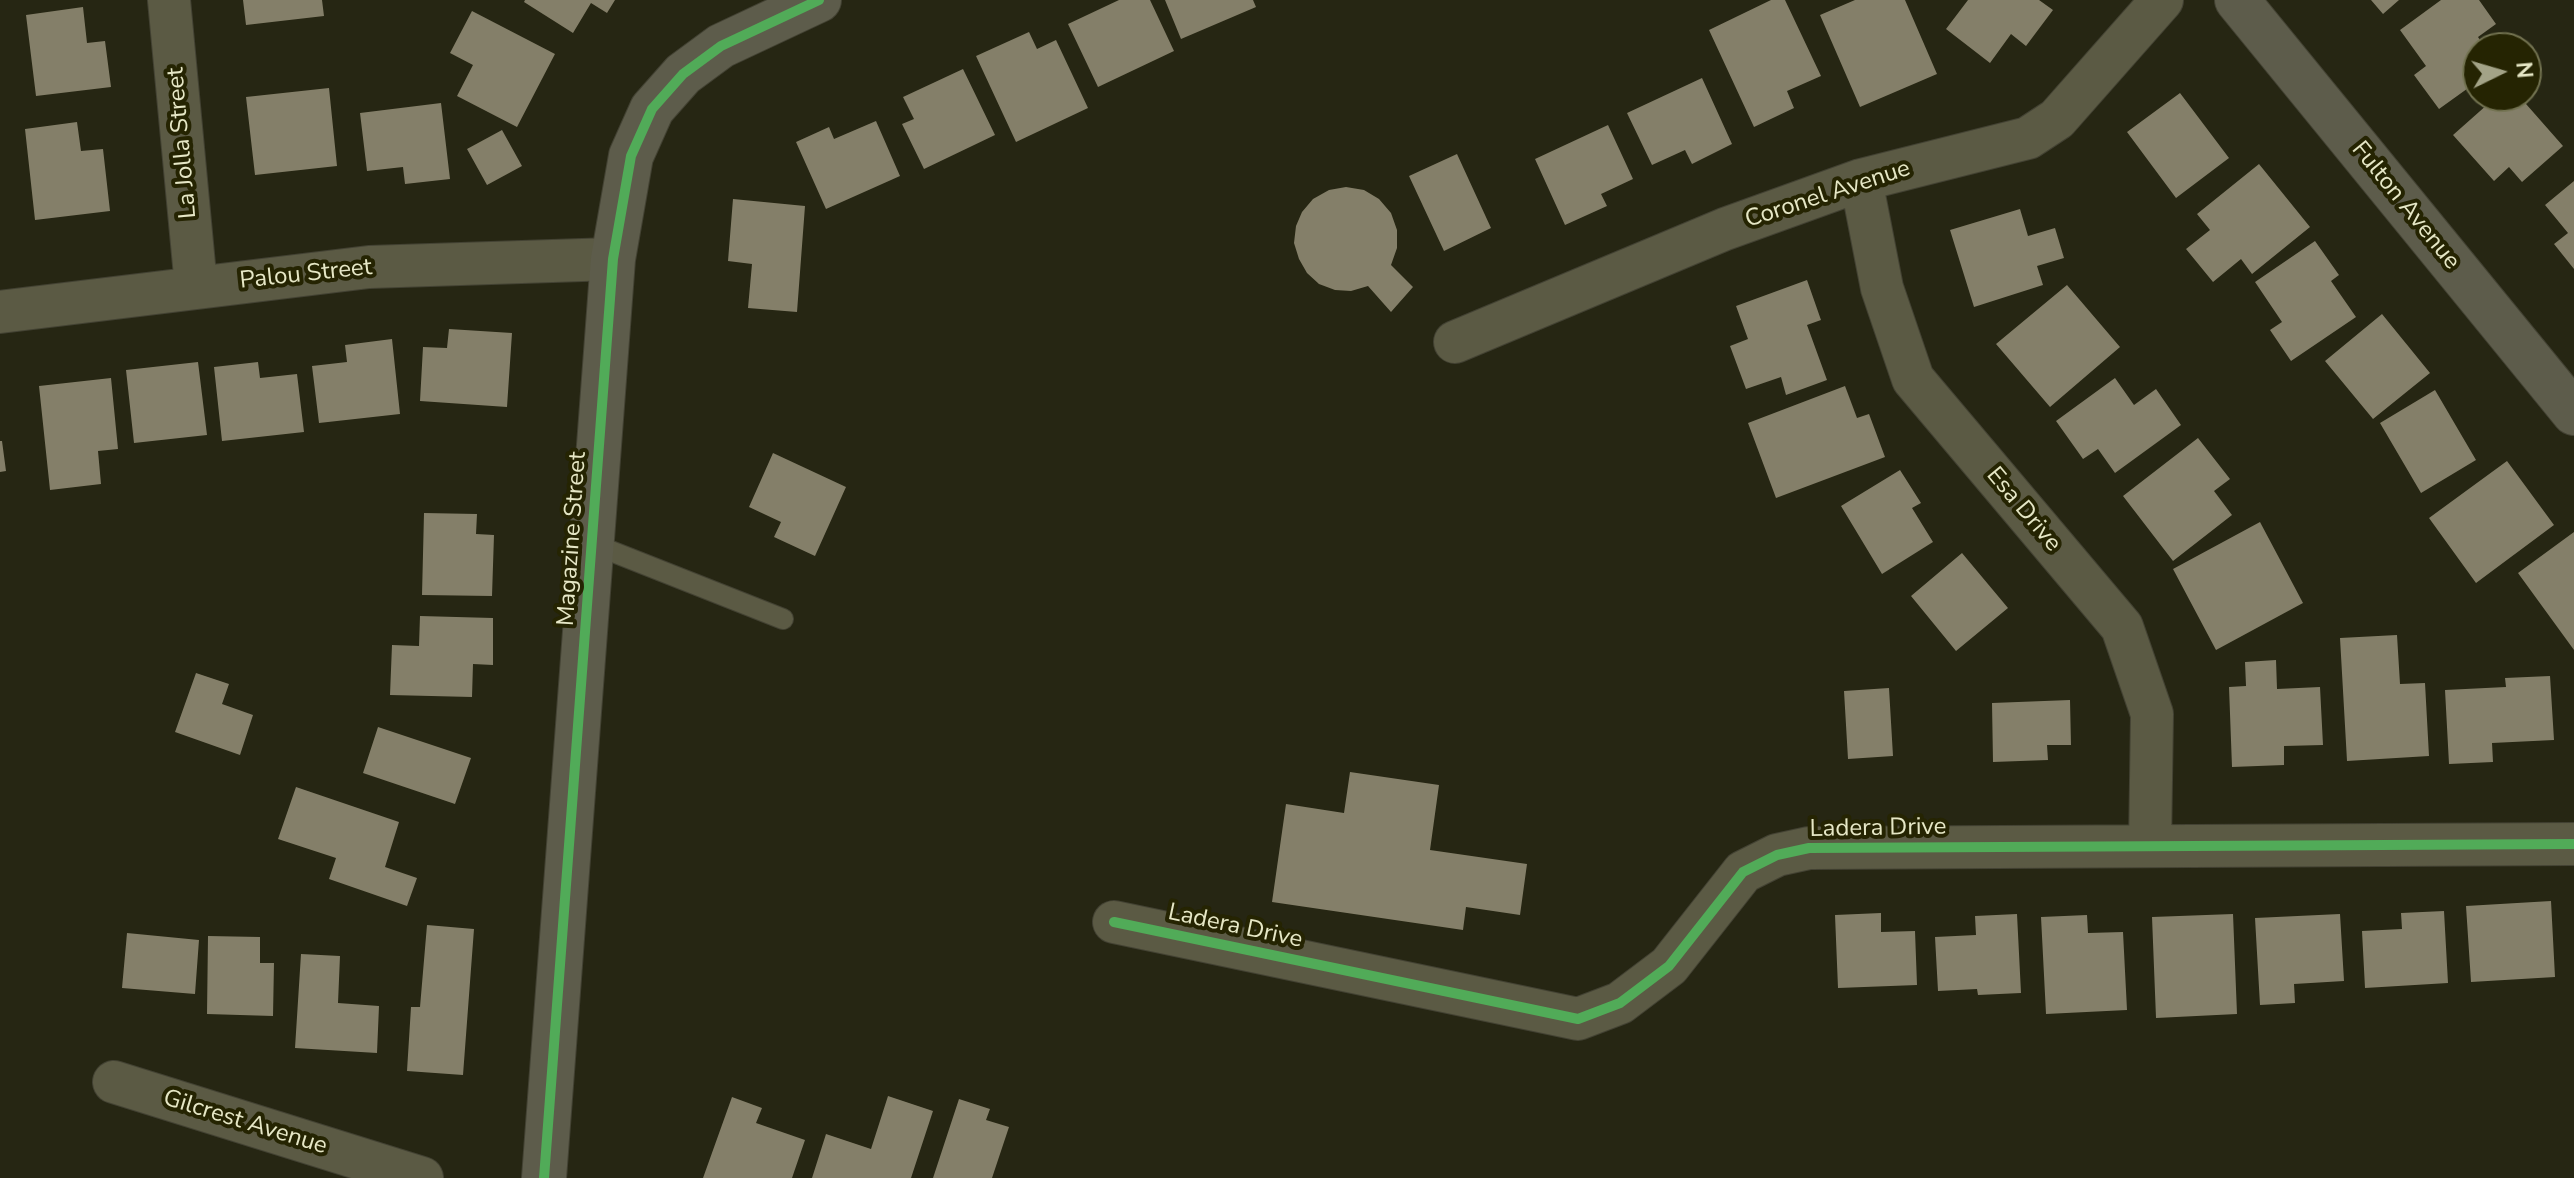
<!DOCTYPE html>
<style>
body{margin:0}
#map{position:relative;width:2574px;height:1178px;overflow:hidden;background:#262613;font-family:"Nunito Sans",sans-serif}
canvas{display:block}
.north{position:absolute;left:2462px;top:32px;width:80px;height:80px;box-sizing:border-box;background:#252402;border:2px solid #727250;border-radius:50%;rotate:85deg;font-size:22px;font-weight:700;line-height:32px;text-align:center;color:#e6e7c6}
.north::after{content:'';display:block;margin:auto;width:28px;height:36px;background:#a3a387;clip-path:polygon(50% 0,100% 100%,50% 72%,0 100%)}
</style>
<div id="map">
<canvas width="2574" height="1178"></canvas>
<div class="north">N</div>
</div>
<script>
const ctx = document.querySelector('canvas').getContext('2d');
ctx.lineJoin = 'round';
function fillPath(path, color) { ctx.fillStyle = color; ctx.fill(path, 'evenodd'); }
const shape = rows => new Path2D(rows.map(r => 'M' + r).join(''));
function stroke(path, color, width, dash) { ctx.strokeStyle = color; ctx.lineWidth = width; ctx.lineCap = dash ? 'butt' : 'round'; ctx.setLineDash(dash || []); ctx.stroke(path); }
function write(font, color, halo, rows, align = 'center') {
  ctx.font = font + ' "Nunito Sans",sans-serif'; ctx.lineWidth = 8; ctx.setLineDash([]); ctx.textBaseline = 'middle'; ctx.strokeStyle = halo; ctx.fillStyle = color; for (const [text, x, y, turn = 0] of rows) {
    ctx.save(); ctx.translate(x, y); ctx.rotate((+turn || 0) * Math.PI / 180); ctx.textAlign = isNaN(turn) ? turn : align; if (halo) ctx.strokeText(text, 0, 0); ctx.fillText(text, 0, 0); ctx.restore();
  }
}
fillPath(shape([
 [243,0,322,0,324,16,246,25],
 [525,0,615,0,607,13,591,3,573,33,524,2],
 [1119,0,1150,0,1174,51,1098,87,1068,24],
 [1165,0,1253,0,1256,7,1181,39],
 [1771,0,1785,0,1821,76,1787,91,1794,108,1754,127,1709,30],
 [1855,0,1905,0,1937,74,1860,107,1820,15],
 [1968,0,2039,0,2053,10,2026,46,2011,34,1990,63,1946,29],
 [2371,0,2399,0,2383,14],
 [2441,0,2479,0,2496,24,2478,37,2485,48,2478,48,2478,81,2439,109,2414,75,2426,66,2400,30],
 [83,7,87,43,105,41,111,87,36,96,26,15],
 [472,11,555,54,517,127,457,96,473,65,450,53],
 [1029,32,1037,49,1056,40,1088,108,1016,142,976,56],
 [963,69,995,135,924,169,902,124,914,119,903,97],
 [1702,78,1732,144,1692,164,1685,150,1652,165,1627,113],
 [329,88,337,166,255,175,246,97],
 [2180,93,2229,158,2176,198,2127,132],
 [2497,96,2519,96,2563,146,2522,182,2509,167,2494,181,2453,135],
 [441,103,450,179,405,184,403,167,367,171,360,113],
 [876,121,900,176,826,209,796,142,829,127,834,139],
 [77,122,81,151,103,149,110,211,35,220,25,129],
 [1608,125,1633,179,1601,194,1607,206,1565,225,1535,159],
 [502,130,522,166,487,185,467,149],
 [1457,154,1491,228,1444,251,1409,176],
 [2259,164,2310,227,2252,274,2241,259,2213,282,2186,249,2210,230,2197,214],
 [2574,181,2574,269,2554,244,2568,233,2545,205],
 [1346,187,1364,190,1379,199,1391,213,1397,230,1397,248,1391,265,1413,287,1391,312,1368,286,1351,291,1335,290,1319,284,1307,273,1299,259,1294,243,1296,226,1302,212,1313,199,1329,190],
 [733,199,805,206,797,312,748,308,752,264,728,261],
 [2020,209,2028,236,2055,228,2064,258,2037,266,2043,285,1974,307,1950,230],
 [2315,241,2339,275,2331,281,2356,317,2291,361,2270,330,2282,322,2255,282],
 [1807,280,1821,320,1807,325,1827,380,1786,395,1781,377,1746,389,1730,346,1748,339,1736,306],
 [2067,285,2120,347,2050,407,1996,344],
 [2382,314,2430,373,2373,419,2325,361],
 [449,329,512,333,507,407,420,401,423,347,447,348],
 [392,339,400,414,319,423,312,366,347,362,345,345],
 [198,362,207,435,134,443,126,370],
 [258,362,260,378,297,374,304,432,222,441,214,367],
 [111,378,118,449,98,451,101,484,50,490,39,386],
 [2115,378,2134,405,2156,389,2181,425,2115,473,2098,449,2083,459,2056,421],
 [1845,386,1857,418,1869,414,1885,457,1776,498,1748,423],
 [2435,390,2476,460,2421,493,2380,423],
 [2198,438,2230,479,2214,491,2232,515,2173,561,2123,496],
 [0,441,2,441,6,471,0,472],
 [773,453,846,487,815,556,774,537,781,522,749,507],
 [2507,461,2554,525,2476,583,2429,518],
 [1900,470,1921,503,1912,508,1933,542,1882,574,1841,506],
 [424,513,477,514,476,534,494,535,492,596,422,595],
 [2260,522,2303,603,2216,650,2173,569],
 [2574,532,2574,650,2518,573],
 [1962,553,2008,608,1956,651,1911,596],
 [420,616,493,618,493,665,473,664,472,697,390,695,392,645,419,646],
 [2397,635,2400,684,2425,683,2429,756,2347,761,2340,638],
 [2276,660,2277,689,2320,687,2323,745,2284,746,2284,765,2232,767,2229,687,2246,686,2245,662],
 [196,673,229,684,222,704,253,715,240,755,175,732],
 [2550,676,2554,740,2492,743,2493,762,2449,764,2445,690,2506,687,2505,678],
 [1889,688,1893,756,1848,759,1844,691],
 [2070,700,2071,745,2047,745,2048,760,1993,762,1992,703],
 [378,727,471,758,455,804,363,773],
 [1350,772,1439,785,1430,850,1527,864,1520,915,1466,907,1463,930,1272,902,1286,804,1344,813],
 [296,787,399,822,385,867,417,878,407,906,329,879,336,858,278,839],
 [2551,901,2555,977,2471,982,2466,906],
 [2444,911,2448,983,2365,988,2362,931,2402,929,2401,913],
 [1881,913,1881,932,1915,931,1917,985,1838,988,1835,915],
 [2017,914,2021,993,1978,995,1977,989,1938,991,1935,937,1976,935,1975,916],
 [2233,914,2237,1014,2156,1018,2152,917],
 [2340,914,2344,981,2294,984,2295,1003,2260,1005,2255,918],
 [2087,915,2088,933,2123,932,2127,1010,2046,1014,2041,917],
 [427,925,474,929,463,1075,407,1071,411,1007,420,1007],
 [127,933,199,940,195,994,122,988],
 [208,936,260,937,260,963,274,963,273,1016,207,1014],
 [301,954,340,956,338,1003,379,1006,377,1053,295,1048],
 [888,1096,933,1111,911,1178,812,1178,826,1134,871,1149],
 [732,1097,762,1108,756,1123,805,1140,792,1178,703,1178],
 [959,1099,990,1109,986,1120,1009,1127,992,1178,933,1178]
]), '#847f69');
const lane = shape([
 [593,544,783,619]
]);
const street = shape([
 [169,0,196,286],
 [1861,180,1882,288,1913,379,2122,627,2152,714,2150,846],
 [0,312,369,267,613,259],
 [1455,342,1725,229,1861,180,2028,138,2057,119,2162,0],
 [1114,922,1578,1019,1620,1003,1669,966,1743,872,1777,855,1809,848,2574,844],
 [114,1082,422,1178]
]);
const secondary = shape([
 [2237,0,2574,413],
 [544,1178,613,259,631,156,652,109,683,74,721,46,819,0]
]);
stroke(lane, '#434233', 22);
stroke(street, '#434233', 44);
stroke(secondary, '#434233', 46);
stroke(lane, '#5b5a44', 20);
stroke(street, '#5b5a44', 42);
stroke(secondary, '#5d5c4b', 44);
stroke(shape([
 [1114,922,1578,1019,1620,1003,1669,966,1743,872,1777,855,1809,848,2574,844],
 [544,1178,613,259,631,156,652,109,683,74,721,46,819,0]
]), '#51ab58', 10);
write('24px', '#e6e7c6', '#252402', [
 ["La Jolla Street",183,143,-95],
 ["Coronel Avenue",1828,195,-18],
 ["Fulton Avenue",2405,206,51],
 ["Palou Street",306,275,-6],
 ["Esa Drive",2023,510,50],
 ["Magazine Street",573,539,-86],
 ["Ladera Drive",1878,829,-1],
 ["Ladera Drive",1235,927,12],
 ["Gilcrest Avenue",245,1123,17]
]);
</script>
